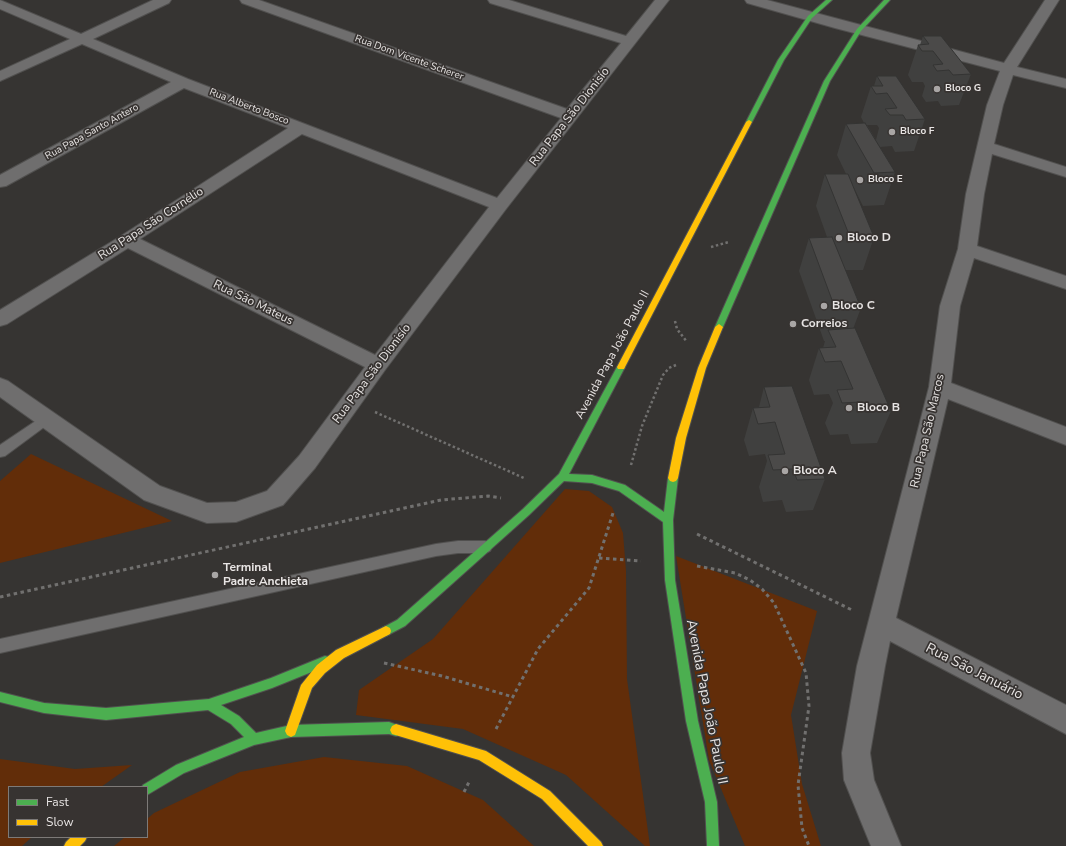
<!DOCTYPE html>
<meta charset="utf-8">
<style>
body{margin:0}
#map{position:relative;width:1066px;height:846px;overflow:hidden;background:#363432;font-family:"Nunito Sans",sans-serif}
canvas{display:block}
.legend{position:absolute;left:8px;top:786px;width:140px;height:52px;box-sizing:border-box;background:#373331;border:1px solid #7d7a78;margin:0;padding:5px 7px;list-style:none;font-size:12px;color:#e7e4e3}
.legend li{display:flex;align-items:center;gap:8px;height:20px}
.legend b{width:20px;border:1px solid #7d7a78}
</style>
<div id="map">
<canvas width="1066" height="846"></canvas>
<ul class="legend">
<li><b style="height:5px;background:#4caf50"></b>Fast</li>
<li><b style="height:5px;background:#ffc107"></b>Slow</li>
</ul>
</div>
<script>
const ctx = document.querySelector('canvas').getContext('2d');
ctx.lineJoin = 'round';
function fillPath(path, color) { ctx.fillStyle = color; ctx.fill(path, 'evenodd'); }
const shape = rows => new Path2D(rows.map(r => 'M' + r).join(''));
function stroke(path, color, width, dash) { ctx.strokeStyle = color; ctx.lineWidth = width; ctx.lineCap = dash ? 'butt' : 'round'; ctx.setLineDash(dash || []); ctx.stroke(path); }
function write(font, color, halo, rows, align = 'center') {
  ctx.font = font + ' "Nunito Sans",sans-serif'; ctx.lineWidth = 3.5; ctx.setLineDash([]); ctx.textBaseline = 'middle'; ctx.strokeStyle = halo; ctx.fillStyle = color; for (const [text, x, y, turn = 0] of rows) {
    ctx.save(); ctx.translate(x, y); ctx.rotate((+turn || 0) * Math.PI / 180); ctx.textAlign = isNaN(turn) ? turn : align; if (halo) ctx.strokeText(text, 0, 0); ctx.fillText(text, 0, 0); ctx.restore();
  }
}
fillPath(shape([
 [31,454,172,521,0,563,0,481],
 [565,489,589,491,612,507,623,533,626,571,627,679,650,846,645,846,566,775,463,729,356,715,359,690,433,639],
 [676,556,817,611,791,715,802,784,821,846,745,846,709,760],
 [324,757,407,766,483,800,534,846,114,846,125,837,147,837,147,819,154,813,240,772],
 [0,759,75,769,132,765,101,787,9,787,9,837,32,837,22,846,0,846]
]), '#622d09');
const lane = shape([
 [46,414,51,416,52,419,51,422,5,456,0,457,0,445,46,414],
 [458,541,485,541,490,543,492,547,490,551,485,553,458,553,436,556,0,653,0,639,436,544,458,541]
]);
const street = shape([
 [0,0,81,34,153,0,171,0,169,3,93,39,188,79,497,198,561,118,242,3,240,0,259,0,567,109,621,43,490,3,488,0,509,0,626,36,655,0,669,0,506,209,385,370,315,468,283,505,236,522,207,523,144,500,0,397,0,378,8,381,160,486,207,503,236,502,267,491,299,456,365,367,128,248,7,324,0,326,0,310,121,236,288,128,184,88,6,186,0,187,0,175,171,82,82,44,0,81,0,71,70,39,0,9,0,0],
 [302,134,489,207,375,355,140,239,302,134],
 [745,0,767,0,1004,63,1045,0,1059,0,1017,67,1066,79,1066,88,1013,75,1003,105,994,144,1066,167,1066,177,992,154,984,194,977,246,1066,276,1066,289,974,258,960,306,951,383,1066,427,1066,445,948,399,896,618,1066,705,1066,734,890,641,885,666,870,753,874,780,901,846,871,846,844,780,842,753,857,666,929,387,940,306,958,249,966,194,987,105,1000,71,835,28,747,3,745,0]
]);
const fast = shape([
 [826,0,832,0,812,18,784,60,752,122,747,123,746,122,778,60,808,16,826,0],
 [884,0,890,0,861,31,830,81,723,327,719,330,716,329,715,327,824,81,857,29,884,0],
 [621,364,625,367,569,474,592,475,625,485,664,512,668,478,670,475,673,474,676,475,678,478,673,520,675,580,698,721,717,802,719,846,707,846,705,802,686,721,665,580,663,522,619,491,592,483,564,481,529,515,405,626,386,636,382,634,381,631,382,628,397,620,523,509,559,474,617,367,621,364],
 [325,656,329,657,331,661,329,665,272,688,221,705,239,716,256,733,291,725,389,722,400,726,402,730,400,734,396,736,389,734,291,737,254,745,184,773,147,795,147,787,142,787,143,785,176,765,244,737,231,724,208,710,106,720,44,713,0,702,0,692,44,703,106,708,209,699,271,678,325,656]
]);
const slow = shape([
 [749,120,752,122,625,367,624,369,618,369,617,367,746,122,749,120],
 [719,324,723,327,706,368,686,438,678,478,676,481,673,482,670,481,668,478,676,438,698,368,715,327,719,324],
 [386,626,390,628,391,631,390,634,344,658,325,673,312,688,295,735,291,737,287,735,285,731,301,685,317,665,336,650,386,626],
 [396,724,486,751,550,791,601,842,603,846,588,846,542,799,479,760,392,734,390,730,392,726,396,724],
 [71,837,87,837,85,841,80,846,64,846,66,842,71,837]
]);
stroke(lane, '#51504f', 2);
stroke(street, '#51504f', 2);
stroke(fast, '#51504f', 2);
stroke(slow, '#51504f', 2);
stroke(shape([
 [711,247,729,242],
 [675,321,677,329,687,342],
 [375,412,524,478],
 [631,465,642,426,663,375,669,368,676,365]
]), '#71706f', 2.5, [2.5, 2.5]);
stroke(shape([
 [697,534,854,611],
 [599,558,641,561],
 [697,566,735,573,750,580,762,589,774,603,806,673,809,706,798,785,802,828,809,846],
 [0,597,441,500,488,496,501,498],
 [384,663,442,676,513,697],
 [496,729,538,649,589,588,613,513],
 [464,792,469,782]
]), '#71706f', 3, [3.5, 3.5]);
fillPath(lane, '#6f6e6e');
fillPath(street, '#6f6e6e');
fillPath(fast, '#4caf50');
fillPath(slow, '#ffc107');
fillPath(shape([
 [923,36,971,74,959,105,941,106,938,101,926,102,922,96,925,86,923,82,912,82,908,75,918,45,920,45],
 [877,76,925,119,914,151,895,152,892,146,880,147,895,172,884,205,863,206,853,186,874,237,863,270,845,270,861,308,853,329,891,411,877,443,851,444,848,434,830,435,825,423,833,403,829,394,814,395,809,380,819,348,823,348,825,341,824,341,799,271,809,238,827,237,816,206,825,174,846,174,837,155,846,124,864,123,861,117,871,86,874,86],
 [867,125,877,125,879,128,876,140],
 [764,387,825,479,813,510,786,512,782,500,763,502,759,487,767,461,765,454,749,456,744,440,753,408,759,407]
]), '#40403f');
const building = shape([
 [923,36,941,36,971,74,953,75,949,70,937,71,933,65,943,64,933,51,922,51,918,45,929,44,923,36],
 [877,76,896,76,925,119,906,120,903,115,890,115,885,109,897,108,887,93,876,94,871,86,883,86,877,76],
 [865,123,895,172,874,173,846,124,865,123],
 [825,174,848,174,874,237,850,237,825,174],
 [832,237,861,308,835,308,809,238,832,237],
 [855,328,891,411,865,412,860,402,842,403,837,390,853,389,841,361,825,362,819,348,836,347,828,330,855,328],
 [792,386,825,479,797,480,793,469,773,470,768,455,785,454,775,422,758,424,753,408,770,407,764,387,792,386]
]);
fillPath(building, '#4b4a49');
stroke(building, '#343433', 1);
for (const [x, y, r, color] of [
 [937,89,4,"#a9a6a5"],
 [892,132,4,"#a9a6a5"],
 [860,180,4,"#a9a6a5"],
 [839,238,4,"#a9a6a5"],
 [824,306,4,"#a9a6a5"],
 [793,324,4,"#a9a6a5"],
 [849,408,4,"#a9a6a5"],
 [785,471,4,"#a9a6a5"],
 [215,575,4,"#a9a6a5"]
]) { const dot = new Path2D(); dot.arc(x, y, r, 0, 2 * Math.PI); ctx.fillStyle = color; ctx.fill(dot); stroke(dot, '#373331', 1.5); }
write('10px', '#e7e4e3', '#373331', [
 ["Rua Dom Vicente Scherer",409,58,20],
 ["Rua Alberto Bosco",249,107,21],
 ["Rua Papa Santo Antero",92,132,-29]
]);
write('bold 10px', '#e7e4e3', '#373331', [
 ["Bloco G",945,89],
 ["Bloco F",900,132],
 ["Bloco E",868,180]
], 'left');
write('12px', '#e7e4e3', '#373331', [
 ["Rua Papa São Dionisío",570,117,-52],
 ["Rua Papa São Cornélio",151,224,-33],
 ["Rua São Mateus",253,303,26],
 ["Avenida Papa João Paulo II",613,355,-62],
 ["Rua Papa São Dionisío",372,374,-53],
 ["Rua Papa São Marcos",928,431,-77]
]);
write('bold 12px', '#e7e4e3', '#373331', [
 ["Bloco D",847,238],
 ["Bloco C",832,306],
 ["Correios",801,324],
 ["Bloco B",857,408],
 ["Bloco A",793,471],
 ["Terminal",223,568],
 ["Padre Anchieta",223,582]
], 'left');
write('14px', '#e7e4e3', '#373331', [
 ["Rua São Januário",974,672,27],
 ["Avenida Papa João Paulo II",706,702,79]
]);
</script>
